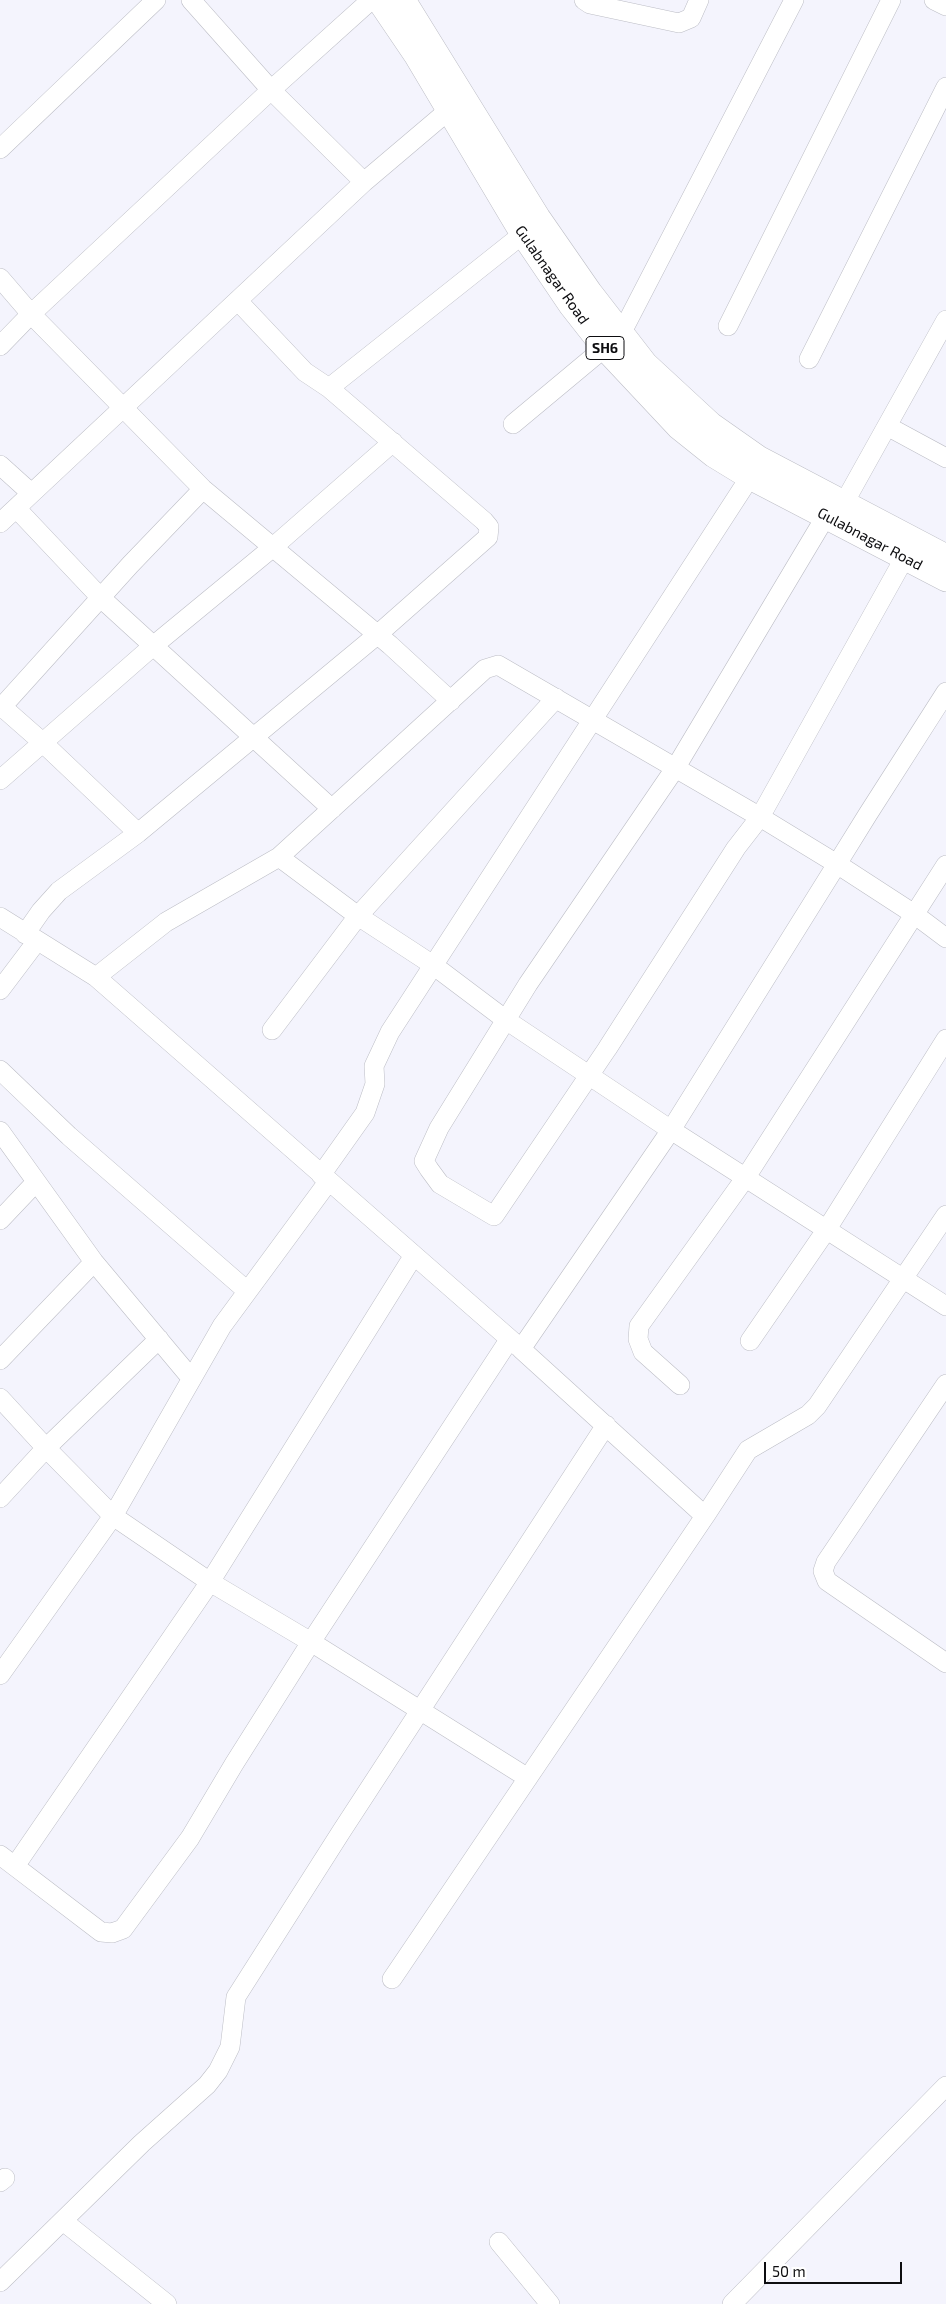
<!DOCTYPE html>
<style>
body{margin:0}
#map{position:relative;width:946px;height:2304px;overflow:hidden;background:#f4f4fd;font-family:"Exo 2",sans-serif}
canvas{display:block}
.scale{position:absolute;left:764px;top:2262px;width:138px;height:22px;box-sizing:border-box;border:2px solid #0d0d10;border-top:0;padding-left:6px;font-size:15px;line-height:18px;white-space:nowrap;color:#0d0d10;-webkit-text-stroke:4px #fff;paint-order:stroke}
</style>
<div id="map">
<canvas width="946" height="2304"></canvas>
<div class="scale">50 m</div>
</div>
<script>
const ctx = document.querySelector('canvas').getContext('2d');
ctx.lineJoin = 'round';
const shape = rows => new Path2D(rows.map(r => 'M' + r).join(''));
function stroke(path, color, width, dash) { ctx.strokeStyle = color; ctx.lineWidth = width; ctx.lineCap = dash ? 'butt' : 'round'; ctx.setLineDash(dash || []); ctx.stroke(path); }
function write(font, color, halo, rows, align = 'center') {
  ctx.font = font + ' "Exo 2",sans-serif'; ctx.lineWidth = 5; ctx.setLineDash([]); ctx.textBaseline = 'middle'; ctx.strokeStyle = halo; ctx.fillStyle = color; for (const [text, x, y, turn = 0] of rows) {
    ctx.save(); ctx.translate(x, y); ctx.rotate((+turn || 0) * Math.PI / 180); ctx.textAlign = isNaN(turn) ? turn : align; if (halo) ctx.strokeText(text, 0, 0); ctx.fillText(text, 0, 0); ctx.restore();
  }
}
const minor = shape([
 [191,0,271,90,364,182],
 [584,0,590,4,679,23,691,18,699,0],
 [934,0,946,6],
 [0,149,156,0],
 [0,278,31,314,203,489,390,645,451,701],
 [238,301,305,372,329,388],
 [728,326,891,0],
 [0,346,31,314,271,90,371,0],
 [809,359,946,87],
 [513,424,621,334,794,0],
 [887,426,946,458],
 [0,465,31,493],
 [844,503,946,320],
 [16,508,101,598,332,809],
 [826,516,676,767,528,984,439,1128,424,1161,429,1169,440,1184,494,1216,607,1049,736,848,760,817,905,557],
 [0,523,364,182,449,110],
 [946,692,868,814,837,864,671,1130,506,1020,433,965,358,916,279,857,485,669,498,665,760,817,837,864,914,914,946,938],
 [0,705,41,741,138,833],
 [0,709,130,565,203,489],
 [0,780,153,646,272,548,393,442],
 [0,917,96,977,519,1347],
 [25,934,41,911,59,891,138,833,377,635,488,537,489,527,484,521,329,388,523,234],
 [96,977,166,922,279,857],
 [0,990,37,941],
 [272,1030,358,916,556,698],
 [0,1070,69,1136,246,1290],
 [0,1131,94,1262,191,1378],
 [321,1175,365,1113,375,1084,374,1066,390,1032,750,477],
 [0,1220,36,1182],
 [750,1341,827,1229,946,1039],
 [0,1360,94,1262],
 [946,1384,826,1562,823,1571,827,1581,946,1663],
 [680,1385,643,1352,638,1339,639,1326,746,1177,946,865],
 [0,1398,46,1448,113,1516,210,1582,311,1642,528,1778],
 [0,1498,46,1448,159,1339],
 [705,1516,748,1450,808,1415,817,1406,946,1215],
 [0,1675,113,1516,222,1326,328,1182],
 [0,1855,101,1932,112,1933,123,1929,190,1838,234,1764,311,1642,509,1340],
 [15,1866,210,1582,414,1255],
 [392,1979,705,1516,521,1349,671,1130,946,1306],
 [0,2182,5,2178],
 [63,2221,167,2304],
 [499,2242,550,2304],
 [0,2282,142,2143,207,2085,218,2071,230,2047,236,1997,341,1832,606,1425],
 [732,2304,946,2086]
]);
const major = shape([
 [379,0,417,56,523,234,571,305,604,347,679,427,714,455,750,477,946,579],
 [403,0,538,218,590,293,645,364,711,425,758,458,946,557]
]);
stroke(minor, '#bcbdc5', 20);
stroke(major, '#bcbdc5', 26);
stroke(minor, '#fff', 19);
stroke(major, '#fff', 25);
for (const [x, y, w] of [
 [605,348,38]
]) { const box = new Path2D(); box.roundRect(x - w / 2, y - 11.5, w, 23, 4); ctx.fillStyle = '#fff'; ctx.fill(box); stroke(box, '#0d0d10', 1); }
write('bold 14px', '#0d0d10', null, [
 ["SH6",605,348]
]);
write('15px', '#0d0d10', '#fff', [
 ["Gulabnagar Road",552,275,55],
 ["Gulabnagar Road",870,539,28]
]);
</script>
